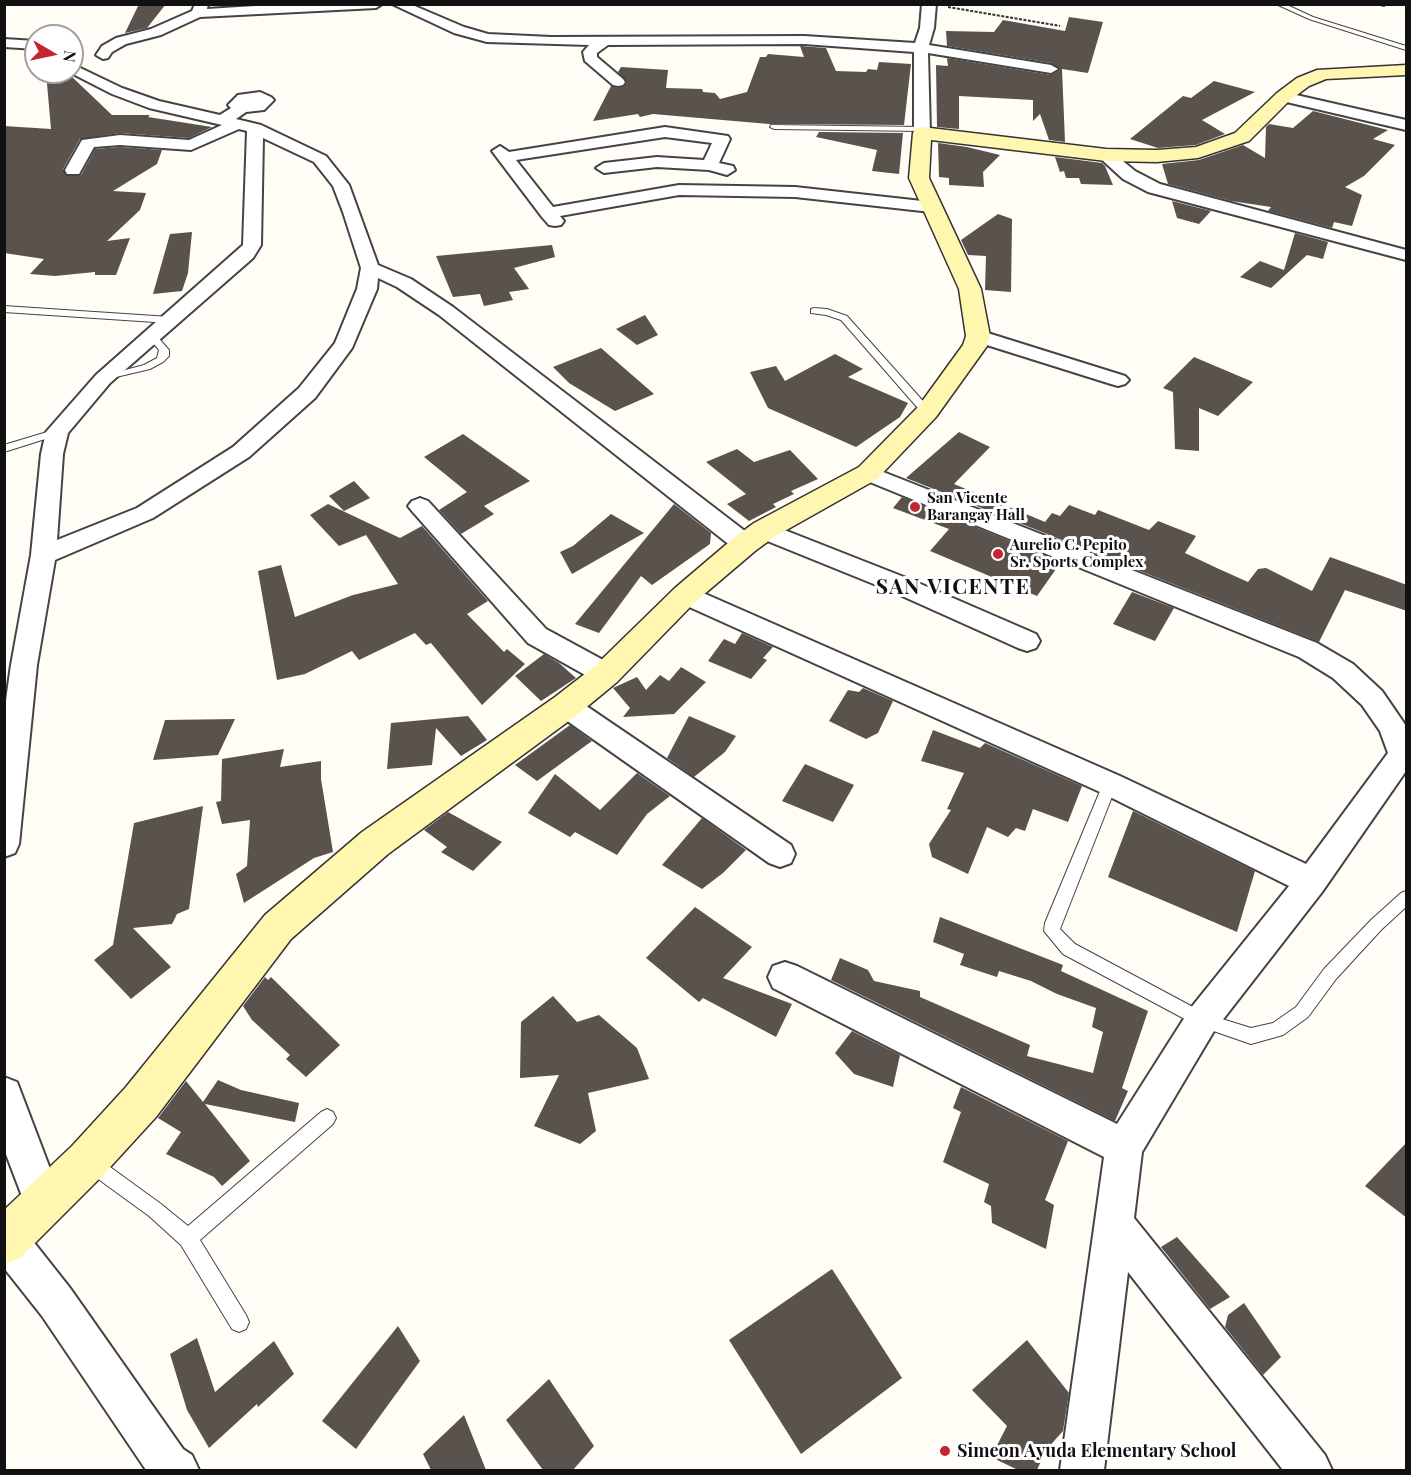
<!DOCTYPE html>
<style>
body{margin:0}
#map{position:relative;width:1411px;height:1475px;overflow:hidden;background:#fffdf5;font-family:"Playfair Display",serif}
canvas{display:block}
.frame{position:absolute;inset:0;border:6px solid #111;pointer-events:none}
.north{position:absolute;left:24px;top:24px;width:60px;height:60px;box-sizing:border-box;background:#fff;border:2px solid #a0a0a0;border-radius:50%;rotate:99deg;font-size:16px;font-weight:700;line-height:24px;text-align:center;color:#111}
.north::after{content:'';display:block;margin:auto;width:21px;height:27px;background:#c4262e;clip-path:polygon(50% 0,100% 100%,50% 72%,0 100%)}
</style>
<div id="map">
<canvas width="1411" height="1475"></canvas>
<div class="frame"></div>
<div class="north">N</div>
</div>
<script>
const ctx = document.querySelector('canvas').getContext('2d');
ctx.lineJoin = 'round';
function fillPath(path, color) { ctx.fillStyle = color; ctx.fill(path, 'evenodd'); }
const shape = rows => new Path2D(rows.map(r => 'M' + r).join(''));
function stroke(path, color, width, dash) { ctx.strokeStyle = color; ctx.lineWidth = width; ctx.lineCap = dash ? 'butt' : 'round'; ctx.setLineDash(dash || []); ctx.stroke(path); }
function write(font, color, halo, rows, align = 'center') {
  ctx.font = font + ' "Playfair Display",serif'; ctx.lineWidth = 6; ctx.setLineDash([]); ctx.textBaseline = 'middle'; ctx.strokeStyle = halo; ctx.fillStyle = color; for (const [text, x, y, turn = 0] of rows) {
    ctx.save(); ctx.translate(x, y); ctx.rotate((+turn || 0) * Math.PI / 180); ctx.textAlign = isNaN(turn) ? turn : align; if (halo) ctx.strokeText(text, 0, 0); ctx.fillText(text, 0, 0); ctx.restore();
  }
}
fillPath(shape([
 [139,4,166,4,147,28,125,33],
 [1069,17,1103,22,1088,73,1062,69,1065,142,1049,140,1040,114,1033,121,1033,100,959,96,959,129,937,127,936,65,948,66,947,58,1051,75,1060,70,1051,63,947,46,946,31,994,32,1003,20,1065,31],
 [800,46,826,48,836,71,866,72,868,69,877,70,879,62,911,64,904,125,769,124,653,114,640,117,638,114,593,121,611,86,618,88,627,83,618,72,621,67,668,70,666,88,702,89,703,92,715,93,720,99,747,92,760,57,766,57,768,54,804,57],
 [46,72,70,75,112,115,150,115,148,117,212,127,189,138,120,133,80,139,63,169,67,176,81,175,95,149,120,147,162,150,157,164,113,191,146,193,140,210,107,241,130,238,116,275,95,275,95,272,55,276,30,274,44,259,4,253,4,126,51,129],
 [1214,81,1255,92,1202,120,1225,134,1196,145,1158,148,1130,139,1183,96,1191,98],
 [1313,111,1388,130,1373,139,1395,145,1364,176,1345,187,1362,195,1352,226,1334,222,1332,228,1268,211,1271,207,1231,201,1168,184,1162,164,1199,160,1243,145,1265,158,1266,127,1269,124,1293,128],
 [819,132,903,133,899,174,872,171,877,150,816,137],
 [938,143,967,147,1000,155,983,172,984,187,949,185,949,178,939,177],
 [1055,157,1102,163,1105,166,1113,185,1081,184,1079,178,1066,178,1064,171,1060,172],
 [1172,201,1211,211,1199,224,1177,218],
 [998,214,1012,219,1011,292,985,290,986,256,968,255,961,240],
 [192,232,188,273,182,291,153,294,170,234],
 [1295,233,1328,242,1323,259,1307,255,1271,288,1240,277,1260,261,1284,270],
 [552,245,555,257,514,268,529,289,509,292,513,300,484,306,480,294,453,297,436,256],
 [645,315,658,335,637,345,616,329],
 [601,348,654,394,615,411,569,383,553,367],
 [835,354,863,369,848,377,908,403,900,417,856,447,768,408,750,372,776,366,785,381],
 [1194,357,1253,382,1218,416,1199,408,1199,451,1175,449,1173,392,1163,388],
 [959,432,990,447,954,484,1045,522,1052,513,1060,516,1069,505,1095,515,1098,510,1149,530,1158,521,1196,536,1185,553,1219,569,1248,582,1258,569,1266,568,1312,591,1330,557,1407,585,1407,611,1345,590,1319,642,906,478],
 [463,434,530,481,484,506,494,514,461,534,439,510,467,492,424,457],
 [737,449,754,462,790,450,818,479,791,491,794,494,773,504,776,507,749,521,727,504,746,494,706,462],
 [354,481,370,498,344,511,329,496],
 [902,497,1061,562,1037,596,930,551,949,529,893,508],
 [328,504,400,538,422,526,488,601,467,614,504,652,507,649,525,664,482,705,431,643,426,645,415,633,359,660,352,651,305,674,277,680,258,571,281,565,295,617,353,595,398,584,366,535,339,546,310,515],
 [674,504,711,533,710,544,652,585,641,576,599,633,575,624],
 [611,514,644,533,572,574,560,552,573,546],
 [1132,592,1174,608,1155,641,1113,624],
 [742,633,773,647,763,658,767,660,751,679,708,661,724,639,735,644],
 [544,654,559,663,576,678,541,701,515,676],
 [681,667,706,682,674,714,623,717,630,708,613,688,637,677,646,690,660,675,669,681],
 [863,688,893,701,878,733,866,739,829,721,848,690,859,692],
 [468,716,487,740,461,756,436,728,432,765,387,769,391,723],
 [689,716,736,736,725,752,694,777,667,758],
 [235,719,218,755,153,760,165,720],
 [570,725,592,741,537,781,515,765],
 [933,730,980,748,985,743,1082,786,1068,822,1033,809,1025,831,1016,828,1008,837,987,827,968,874,932,857,929,844,951,810,947,809,964,773,921,761],
 [284,749,280,767,321,761,321,779,333,852,314,858,244,903,236,874,247,866,250,820,222,824,216,802,221,801,222,759],
 [805,764,854,785,833,822,782,801],
 [637,773,670,796,647,814,617,855,575,832,570,837,528,813,555,774,600,810],
 [203,806,189,909,177,914,172,924,133,928,171,967,131,999,94,960,113,945,134,823],
 [1133,811,1255,871,1237,932,1108,877],
 [448,812,502,842,473,871,441,852,447,847,424,830],
 [702,818,746,850,723,873,702,889,662,865],
 [695,907,752,947,723,978,792,1004,776,1037,703,998,699,1002,646,958],
 [940,917,1063,965,1061,971,1148,1011,1122,1088,1128,1091,1115,1121,831,980,840,958,868,970,874,981,920,991,920,997,1030,1045,1027,1056,1093,1073,1103,1032,1092,1027,1096,1008,1057,994,1031,981,999,971,997,977,960,965,964,954,933,942],
 [265,977,268,980,271,977,340,1045,306,1077,286,1059,290,1055,252,1020,243,1006],
 [553,996,577,1022,599,1015,637,1048,649,1079,588,1093,596,1131,580,1144,534,1126,559,1075,520,1078,521,1022],
 [852,1031,900,1055,893,1087,854,1074,835,1053],
 [218,1080,241,1090,299,1103,295,1122,205,1104,250,1161,222,1186,214,1177,166,1154,181,1132,158,1118,186,1081,203,1102],
 [961,1087,1068,1141,1045,1200,1054,1205,1046,1249,992,1223,991,1206,984,1202,989,1184,943,1162,961,1112,953,1108],
 [1407,1142,1407,1218,1365,1186],
 [1177,1237,1230,1297,1210,1309,1161,1247],
 [832,1269,902,1378,801,1454,729,1340],
 [1244,1303,1281,1357,1263,1375,1225,1327,1228,1315],
 [398,1326,420,1361,356,1449,322,1421],
 [197,1338,215,1392,274,1341,294,1374,258,1407,257,1404,209,1448,187,1410,170,1354],
 [1027,1340,1069,1393,1063,1431,1046,1450,1037,1470,1018,1470,991,1457,1007,1426,972,1390],
 [549,1379,594,1446,573,1470,543,1470,506,1420],
 [464,1415,486,1470,431,1470,423,1454]
]), '#5a524d');
const lane = shape([
 [1276,4,1285,4,1313,17,1406,46,1406,50,1309,19,1276,4],
 [1377,4,1387,4,1384,6,1377,4],
 [771,125,922,127,926,129,922,131,774,129,770,127,771,125],
 [4,306,170,317,175,320,170,323,4,312,4,306],
 [814,308,827,309,847,316,931,410,931,414,923,414,841,320,826,315,811,313,811,309,814,308],
 [149,334,155,334,169,350,169,356,163,362,150,369,99,381,99,377,144,365,157,358,159,350,147,336,149,334],
 [57,429,62,432,61,434,4,452,4,445,57,429],
 [1110,778,1115,780,1117,784,1060,929,1075,944,1206,1014,1251,1028,1273,1023,1296,1007,1324,969,1371,920,1401,893,1406,891,1406,907,1381,930,1336,979,1308,1017,1283,1035,1251,1044,1196,1025,1063,954,1044,931,1045,923,1103,784,1105,780,1110,778],
 [327,1109,333,1112,336,1118,333,1124,200,1240,246,1315,249,1322,246,1329,239,1332,232,1329,181,1245,149,1216,83,1168,80,1162,83,1156,89,1153,95,1156,161,1204,188,1226,321,1112,327,1109]
]);
const street = shape([
 [195,4,208,4,207,9,287,4,382,4,376,8,200,17,161,35,126,44,112,52,108,58,103,59,96,55,102,46,116,38,151,29,192,11,195,4],
 [392,4,410,4,464,27,488,34,551,37,804,36,915,43,920,28,922,4,936,4,934,28,929,45,1051,65,1058,69,1051,73,928,53,930,133,922,138,914,133,914,52,804,44,608,45,597,53,597,57,623,79,625,82,623,85,618,86,613,85,585,61,583,52,589,45,487,42,454,33,392,4],
 [4,39,36,41,36,49,4,47,4,39],
 [72,64,122,88,159,101,220,115,231,108,228,105,238,95,260,92,271,97,274,100,264,110,246,112,236,119,261,125,326,156,349,185,378,265,411,279,453,307,754,538,757,544,754,550,745,552,736,550,439,315,397,287,378,278,377,289,352,348,315,398,249,457,153,518,55,560,37,665,19,844,15,853,4,857,4,714,11,665,31,555,41,454,46,432,96,375,243,245,247,131,239,129,191,150,120,145,94,147,79,174,67,174,65,170,82,140,120,135,189,140,222,125,149,108,112,94,69,72,72,72,72,64],
 [263,138,314,162,333,186,343,212,361,268,357,289,335,343,299,388,233,447,137,508,57,540,63,454,68,433,110,383,253,258,261,245,263,138],
 [1283,92,1406,120,1406,130,1278,100,1275,97,1283,92],
 [665,127,728,136,730,139,719,163,733,166,735,170,727,175,709,170,657,167,604,173,596,168,604,163,657,157,704,160,712,143,665,137,516,160,553,207,679,185,795,187,931,202,937,203,940,207,937,211,931,212,795,197,679,195,560,216,564,221,561,225,555,226,549,225,542,217,492,151,500,146,509,152,665,127],
 [1106,150,1112,152,1135,171,1160,184,1406,250,1406,260,1148,192,1123,179,1100,158,1098,155,1106,150],
 [978,330,1125,376,1129,380,1125,384,1118,386,1111,384,971,340,968,336,971,332,978,330],
 [868,466,1317,643,1353,664,1382,691,1406,726,1406,771,1322,892,1214,1031,1142,1152,1134,1218,1325,1455,1332,1470,1283,1470,1128,1272,1104,1470,1060,1470,1104,1157,773,988,768,977,773,966,785,962,797,966,1117,1124,1190,1009,1289,886,1100,792,676,601,672,595,676,589,685,586,694,589,1120,776,1306,864,1388,753,1380,731,1362,705,1333,678,1299,657,860,478,857,473,860,468,868,466],
 [420,498,428,501,546,629,616,667,620,674,616,681,606,684,596,681,528,643,412,511,408,506,412,501,420,498],
 [764,522,909,579,1036,634,1040,641,1036,648,1027,651,1018,648,891,591,755,536,752,530,755,524,764,522],
 [566,695,576,699,791,845,795,854,791,863,780,867,769,863,556,713,552,706,556,699,566,695],
 [4,1077,17,1082,63,1203,58,1217,44,1222,30,1217,4,1149,4,1077],
 [7,1221,21,1226,70,1288,183,1449,192,1455,199,1470,146,1470,42,1316,4,1268,4,1222,7,1221]
]);
const secondary = shape([
 [1406,65,1406,75,1326,79,1309,86,1289,101,1249,141,1198,158,1157,162,1106,161,931,140,929,178,981,289,990,336,987,346,936,417,877,479,774,537,755,551,695,602,617,682,577,715,388,854,291,939,156,1117,102,1176,20,1258,4,1264,4,1210,72,1146,126,1087,265,915,362,832,555,697,595,666,675,588,735,537,754,523,859,467,918,407,963,345,966,336,959,289,909,178,913,133,915,129,922,127,1106,149,1157,150,1196,147,1235,133,1277,93,1297,78,1317,70,1406,65]
]);
stroke(lane, '#444', 2);
stroke(street, '#444', 4);
stroke(secondary, '#333', 3);
stroke(shape([
 [948,7,1060,26]
]), '#333', 2, [3, 1.5]);
fillPath(lane, '#fff');
fillPath(street, '#fff');
fillPath(secondary, '#fff6b0');
for (const [x, y, r, color] of [
 [915,507,6,"#c4262e"],
 [998,554,6,"#c4262e"],
 [945,1451,6,"#c4262e"]
]) { const dot = new Path2D(); dot.arc(x, y, r, 0, 2 * Math.PI); ctx.fillStyle = color; ctx.fill(dot); stroke(dot, '#fff', 2); }
write('bold 15px', '#111', '#fff', [
 ["San Vicente",927,498],
 ["Barangay Hall",927,515],
 ["Aurelio C. Pepito",1010,545],
 ["Sr. Sports Complex",1010,562]
], 'left');
write('bold 18px', '#111', '#fff', [
 ["Simeon Ayuda Elementary School",957,1451]
], 'left');
ctx.letterSpacing = '1.5px';
write('bold 21px', '#111', '#fff', [
 ["SAN VICENTE",953,587]
]);
ctx.letterSpacing = '0px';
</script>
